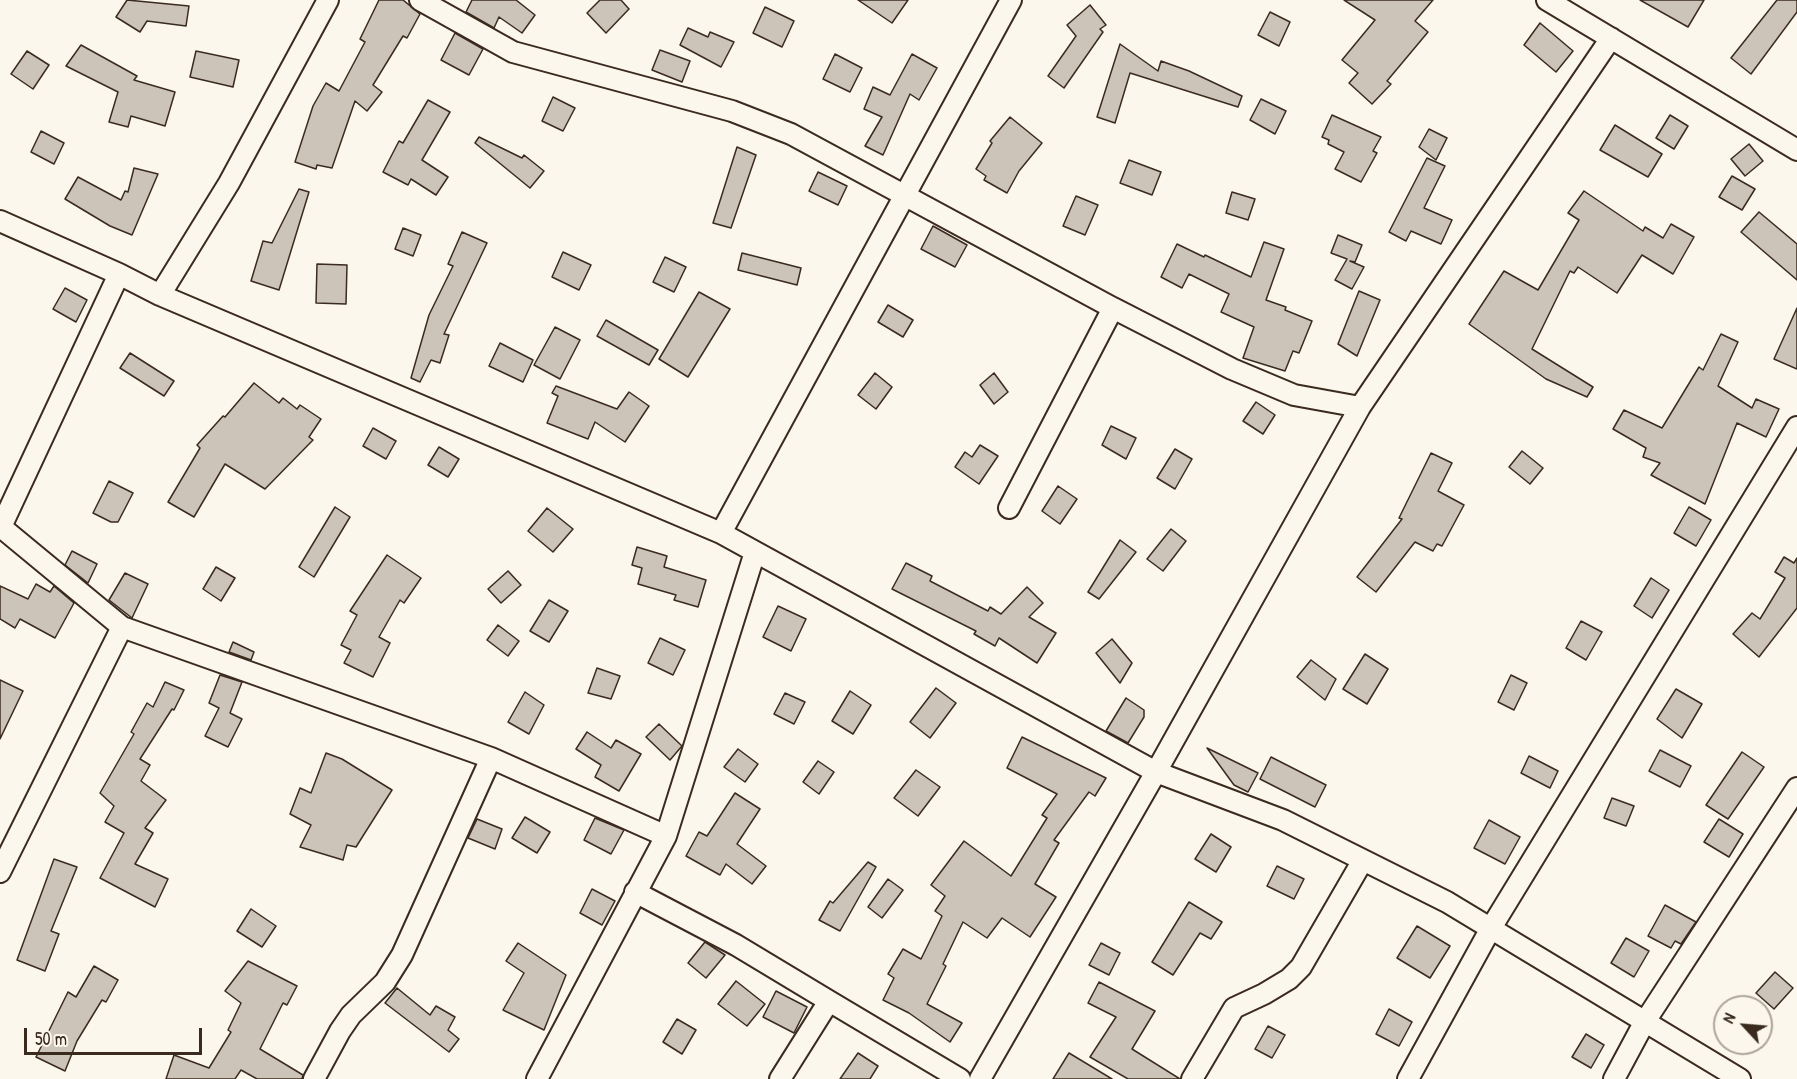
<!DOCTYPE html>
<style>
body{margin:0}
#map{position:relative;width:1797px;height:1079px;overflow:hidden;background:#fbf7ec;font-family:"Patrick Hand",sans-serif}
canvas{display:block}
.north{position:absolute;left:1713px;top:995px;width:60px;height:60px;box-sizing:border-box;background:#fbf7ec;border:2px solid #aea59a;border-radius:50%;rotate:296deg;font-size:16px;font-weight:700;line-height:24px;text-align:center;color:#3b2a1e}
.north::after{content:'';display:block;margin:auto;width:21px;height:27px;background:#3b2a1e;clip-path:polygon(50% 0,100% 100%,50% 72%,0 100%)}
.scale{position:absolute;left:24px;top:1028px;width:178px;height:27px;box-sizing:border-box;border:3px solid #3b2a1e;border-top:0;padding-left:8px;font-size:18px;line-height:21px;white-space:nowrap;color:#3b2a1e;-webkit-text-stroke:4px #fbf7ec;paint-order:stroke}
</style>
<div id="map">
<canvas width="1797" height="1079"></canvas>
<div class="north">N</div>
<div class="scale">50 m</div>
</div>
<script>
const ctx = document.querySelector('canvas').getContext('2d');
ctx.lineJoin = 'round';
function fillPath(path, color) { ctx.fillStyle = color; ctx.fill(path, 'evenodd'); }
const shape = rows => new Path2D(rows.map(r => 'M' + r).join(''));
function stroke(path, color, width, dash) { ctx.strokeStyle = color; ctx.lineWidth = width; ctx.lineCap = dash ? 'butt' : 'round'; ctx.setLineDash(dash || []); ctx.stroke(path); }
const building = shape([
 [127,0,189,6,186,26,147,21,140,32,116,17,127,0],
 [379,0,403,0,420,14,407,38,403,36,373,85,382,92,367,111,355,101,332,168,317,165,316,169,295,162,313,106,326,83,339,91,365,42,360,39,379,0],
 [472,0,516,0,535,15,522,33,499,17,494,28,466,12,472,0],
 [600,0,621,0,629,9,606,33,587,13,600,0],
 [858,0,908,0,892,23,858,0],
 [1344,0,1433,0,1415,21,1428,32,1387,81,1391,84,1372,104,1349,83,1358,73,1342,60,1375,20,1344,0],
 [1640,0,1704,0,1688,27,1640,0],
 [1777,0,1797,0,1797,12,1751,74,1731,58,1777,0],
 [1090,5,1106,25,1100,29,1103,32,1064,88,1048,76,1076,36,1067,25,1090,5],
 [765,7,794,21,782,47,753,33,765,7],
 [1270,12,1290,22,1279,46,1258,35,1270,12],
 [1540,23,1573,51,1556,72,1524,45,1540,23],
 [688,28,708,37,710,32,734,42,721,67,680,45,688,28],
 [455,33,483,49,469,75,441,60,455,33],
 [1120,44,1158,71,1161,61,1189,71,1242,96,1238,107,1130,73,1115,123,1097,117,1120,44],
 [81,45,137,76,134,80,175,92,165,126,131,116,128,127,109,122,118,92,66,66,81,45],
 [660,50,690,61,682,82,652,70,660,50],
 [27,51,49,65,33,89,11,74,27,51],
 [196,51,239,60,233,87,190,77,196,51],
 [835,54,862,68,850,92,823,79,835,54],
 [912,54,937,68,919,100,910,94,883,155,865,146,882,117,864,109,873,87,890,95,912,54],
 [553,97,575,108,563,131,542,121,553,97],
 [1261,99,1286,111,1275,134,1250,120,1261,99],
 [428,100,450,112,422,160,448,177,436,195,411,179,408,185,383,172,399,141,403,143,428,100],
 [1332,115,1381,137,1373,151,1377,153,1361,182,1335,169,1344,152,1328,144,1329,140,1322,137,1332,115],
 [1670,115,1688,126,1674,149,1656,138,1670,115],
 [1010,117,1042,143,1019,171,1007,193,984,180,986,176,976,169,992,143,990,141,1010,117],
 [1615,125,1662,154,1648,177,1600,150,1615,125],
 [1429,129,1447,138,1436,160,1419,147,1429,129],
 [41,131,64,143,54,164,31,152,41,131],
 [479,137,522,158,524,155,544,171,530,188,475,143,479,137],
 [1749,144,1763,161,1745,176,1731,159,1749,144],
 [737,147,756,155,731,228,713,223,737,147],
 [1427,158,1445,166,1424,208,1452,220,1441,244,1411,231,1406,241,1389,232,1427,158],
 [1129,160,1161,172,1152,195,1120,183,1129,160],
 [134,168,158,174,132,235,110,226,65,199,78,177,121,200,125,191,128,192,134,168],
 [818,172,847,186,838,205,809,191,818,172],
 [1732,176,1755,189,1742,210,1719,197,1732,176],
 [299,189,309,192,279,290,251,281,263,241,272,243,299,189],
 [1584,191,1643,231,1645,227,1663,238,1671,224,1694,237,1673,274,1642,255,1617,293,1578,267,1574,273,1570,271,1532,349,1593,387,1587,397,1546,379,1469,324,1504,271,1538,290,1579,220,1568,213,1584,191],
 [1232,192,1255,199,1248,220,1226,213,1232,192],
 [1076,196,1098,205,1085,235,1063,226,1076,196],
 [1759,212,1797,244,1797,280,1741,232,1759,212],
 [933,226,967,245,955,267,921,249,933,226],
 [403,228,421,235,413,256,395,249,403,228],
 [462,232,487,243,444,334,449,335,440,363,431,360,420,382,411,378,429,315,453,266,448,264,462,232],
 [1338,235,1362,245,1355,262,1350,261,1364,267,1352,289,1335,280,1347,259,1331,253,1338,235],
 [1264,242,1284,249,1266,300,1286,307,1285,310,1312,321,1299,353,1293,351,1285,371,1243,358,1254,327,1221,312,1229,294,1189,274,1182,288,1161,277,1177,244,1204,257,1205,255,1251,277,1264,242],
 [563,252,591,265,579,290,552,277,563,252],
 [742,253,801,268,797,285,738,270,742,253],
 [665,257,686,267,674,292,653,282,665,257],
 [317,264,347,265,346,304,316,303,317,264],
 [65,288,87,300,76,322,53,309,65,288],
 [1359,291,1380,300,1357,356,1338,344,1359,291],
 [699,292,730,309,688,377,659,359,699,292],
 [888,305,913,320,903,337,878,322,888,305],
 [1797,308,1797,369,1774,359,1797,308],
 [606,320,658,350,649,365,597,336,606,320],
 [555,327,580,340,560,379,534,365,555,327],
 [1721,334,1738,342,1718,386,1752,408,1756,399,1779,409,1766,437,1737,423,1705,504,1651,475,1660,463,1643,457,1646,448,1613,429,1624,410,1662,428,1699,367,1703,370,1721,334],
 [500,343,533,360,523,382,489,366,500,343],
 [130,353,174,381,164,396,120,368,130,353],
 [875,373,892,387,876,409,858,395,875,373],
 [994,373,1008,392,994,404,980,385,994,373],
 [254,383,279,403,283,398,297,409,300,405,321,419,309,437,313,440,265,489,225,464,194,517,168,502,200,448,197,445,223,416,225,417,254,383],
 [556,386,617,409,629,392,649,406,625,442,595,422,588,439,547,423,558,396,552,393,556,386],
 [1256,402,1275,415,1263,434,1243,421,1256,402],
 [1111,426,1136,438,1126,459,1102,445,1111,426],
 [373,428,396,441,386,459,363,446,373,428],
 [980,445,998,456,979,484,955,467,965,452,972,457,980,445],
 [439,447,459,459,448,477,428,465,439,447],
 [1175,449,1192,459,1175,489,1157,478,1175,449],
 [1522,451,1543,468,1530,484,1509,467,1522,451],
 [1431,453,1452,463,1438,491,1464,505,1442,546,1437,544,1433,551,1415,542,1376,592,1357,577,1402,519,1399,518,1431,453],
 [109,481,133,493,118,522,111,522,93,513,109,481],
 [1058,486,1077,499,1060,524,1042,511,1058,486],
 [335,507,350,517,314,577,299,567,335,507],
 [1689,507,1711,520,1696,546,1674,533,1689,507],
 [547,508,573,529,553,552,528,531,547,508],
 [1171,529,1186,541,1163,571,1147,559,1171,529],
 [1120,540,1136,552,1099,599,1088,592,1120,540],
 [637,547,667,556,664,567,706,580,698,607,674,600,676,595,638,584,642,568,632,565,637,547],
 [72,551,97,564,88,583,65,565,72,551],
 [387,555,421,578,404,603,400,600,379,637,390,643,373,677,344,663,351,650,341,645,357,615,350,611,387,555],
 [1784,557,1794,563,1797,558,1797,608,1759,657,1733,634,1752,613,1760,619,1785,578,1775,572,1784,557],
 [906,563,932,576,930,581,988,611,990,607,1001,614,1027,587,1043,603,1029,617,1056,633,1037,663,999,638,995,646,974,634,976,631,892,589,906,563],
 [216,567,235,578,221,601,203,589,216,567],
 [508,571,521,585,501,603,488,589,508,571],
 [125,573,148,584,132,618,109,600,125,573],
 [1651,578,1669,590,1652,618,1634,606,1651,578],
 [36,584,50,592,54,586,74,603,55,638,20,619,15,628,0,619,0,586,28,599,36,584],
 [549,600,568,611,549,642,530,631,549,600],
 [778,606,806,619,791,651,763,637,778,606],
 [1581,621,1602,632,1586,660,1566,648,1581,621],
 [498,625,519,641,508,656,487,640,498,625],
 [660,638,685,650,673,675,648,663,660,638],
 [1112,639,1132,663,1120,683,1096,653,1112,639],
 [233,642,254,652,251,660,229,652,233,642],
 [1365,654,1388,669,1367,704,1343,689,1365,654],
 [1311,660,1336,679,1325,700,1297,677,1311,660],
 [597,668,620,676,611,699,588,693,597,668],
 [220,675,242,682,230,713,242,719,228,747,205,736,219,708,209,703,220,675],
 [1511,675,1527,683,1514,710,1498,702,1511,675],
 [0,680,23,691,0,739,0,680],
 [165,682,184,690,174,710,172,709,140,759,150,765,141,781,166,800,145,828,153,833,135,864,168,879,155,907,100,878,124,833,105,822,114,806,100,793,134,734,131,732,147,703,153,707,165,682],
 [936,688,956,703,930,738,910,722,936,688],
 [1676,689,1702,704,1682,738,1657,719,1676,689],
 [850,691,871,705,853,734,832,721,850,691],
 [525,692,544,705,529,734,508,722,525,692],
 [785,693,805,702,794,724,774,714,785,693],
 [1126,698,1144,710,1144,717,1128,743,1106,731,1126,698],
 [659,724,682,746,670,760,646,737,659,724],
 [587,732,611,748,616,740,641,754,619,791,595,777,601,765,576,749,587,732],
 [1022,737,1106,778,1095,796,1089,792,1054,840,1059,843,1035,884,1056,897,1030,937,1002,918,987,938,963,922,943,964,946,966,927,1004,962,1023,950,1042,909,1013,883,1000,894,978,888,974,903,949,921,959,942,916,935,911,945,896,931,885,964,841,1011,876,1047,818,1042,815,1057,794,1007,768,1022,737],
 [1207,748,1258,773,1248,792,1234,785,1207,748],
 [738,749,758,764,745,782,724,767,738,749],
 [1660,750,1691,766,1680,787,1649,771,1660,750],
 [1742,752,1764,767,1728,819,1706,805,1742,752],
 [326,753,342,759,392,790,356,847,347,845,343,860,300,847,311,825,290,814,300,788,311,793,326,753],
 [1529,756,1558,771,1550,788,1521,773,1529,756],
 [1271,757,1326,785,1315,807,1260,779,1271,757],
 [818,761,834,772,819,794,803,782,818,761],
 [916,770,940,787,918,816,894,798,916,770],
 [735,793,760,809,737,844,766,866,752,884,726,864,720,875,686,856,699,832,707,836,735,793],
 [1612,798,1634,806,1626,826,1604,818,1612,798],
 [525,817,550,832,537,853,512,838,525,817],
 [595,818,624,830,611,854,584,840,595,818],
 [477,819,502,829,495,849,468,838,477,819],
 [1719,819,1743,834,1729,857,1704,842,1719,819],
 [1489,820,1520,837,1505,864,1474,848,1489,820],
 [1211,834,1231,847,1216,872,1195,859,1211,834],
 [54,859,77,867,51,931,59,934,45,971,17,960,54,859],
 [868,862,876,867,840,931,819,920,830,901,833,903,868,862],
 [1277,866,1304,879,1294,899,1267,886,1277,866],
 [888,879,903,890,882,918,868,907,888,879],
 [592,889,615,901,602,925,580,913,592,889],
 [1189,902,1222,922,1211,939,1200,933,1173,975,1152,962,1189,902],
 [1665,905,1696,922,1681,944,1675,941,1671,948,1648,936,1665,905],
 [251,909,276,926,262,947,237,931,251,909],
 [1417,926,1450,946,1430,978,1397,958,1417,926],
 [1626,938,1649,951,1634,977,1611,963,1626,938],
 [705,942,725,955,706,978,688,963,705,942],
 [518,943,566,975,544,1030,503,1010,524,973,506,961,518,943],
 [1101,943,1120,953,1109,975,1089,965,1101,943],
 [248,961,297,986,287,1005,283,1003,260,1049,303,1075,302,1079,257,1079,241,1070,235,1079,166,1079,174,1055,209,1068,231,1032,228,1030,241,1003,225,991,248,961],
 [94,966,118,980,106,1002,102,1000,77,1041,65,1071,36,1057,68,992,76,997,94,966],
 [1775,972,1793,988,1774,1009,1756,993,1775,972],
 [736,981,765,1004,747,1026,718,1004,736,981],
 [1099,982,1155,1011,1132,1049,1180,1079,1128,1079,1090,1057,1116,1017,1088,1003,1099,982],
 [397,988,430,1015,436,1006,455,1017,448,1030,459,1039,449,1052,385,1003,397,988],
 [776,991,807,1007,794,1033,763,1017,776,991],
 [1389,1009,1412,1022,1399,1046,1376,1034,1389,1009],
 [677,1019,696,1030,682,1054,663,1042,677,1019],
 [1268,1026,1285,1035,1272,1058,1255,1049,1268,1026],
 [1586,1034,1604,1045,1591,1068,1572,1057,1586,1034],
 [858,1053,878,1066,870,1079,840,1079,858,1053],
 [1069,1053,1112,1079,1053,1079,1069,1053]
]);
fillPath(building, '#ccc4b9');
stroke(building, '#3b2a1e', 1.5);
const minor = shape([
 [420,0,513,52,732,111,791,134,1113,308,1009,508],
 [1547,0,1797,150],
 [0,221,119,274,160,295,721,533,1156,772,1283,820,1447,902,1740,1079],
 [160,295,229,183,328,0],
 [1113,308,1232,369,1294,395,1360,407],
 [1,527,122,627,491,758,666,836],
 [0,529,119,274],
 [721,533,1011,0],
 [0,872,122,627],
 [635,892,736,945,829,1001],
 [314,1079,340,1031,351,1015,385,982,402,955,491,758],
 [537,1079,666,836,755,552],
 [780,1079,829,1001,960,1079],
 [980,1079,1156,772,1360,407,1611,38],
 [1192,1079,1234,1008,1264,994,1289,979,1301,967,1363,860],
 [1408,1079,1491,928,1797,427],
 [1614,1079,1644,1023,1797,788]
]);
stroke(minor, '#3b2a1e', 24);
stroke(minor, '#fbf7ec', 20);
</script>
